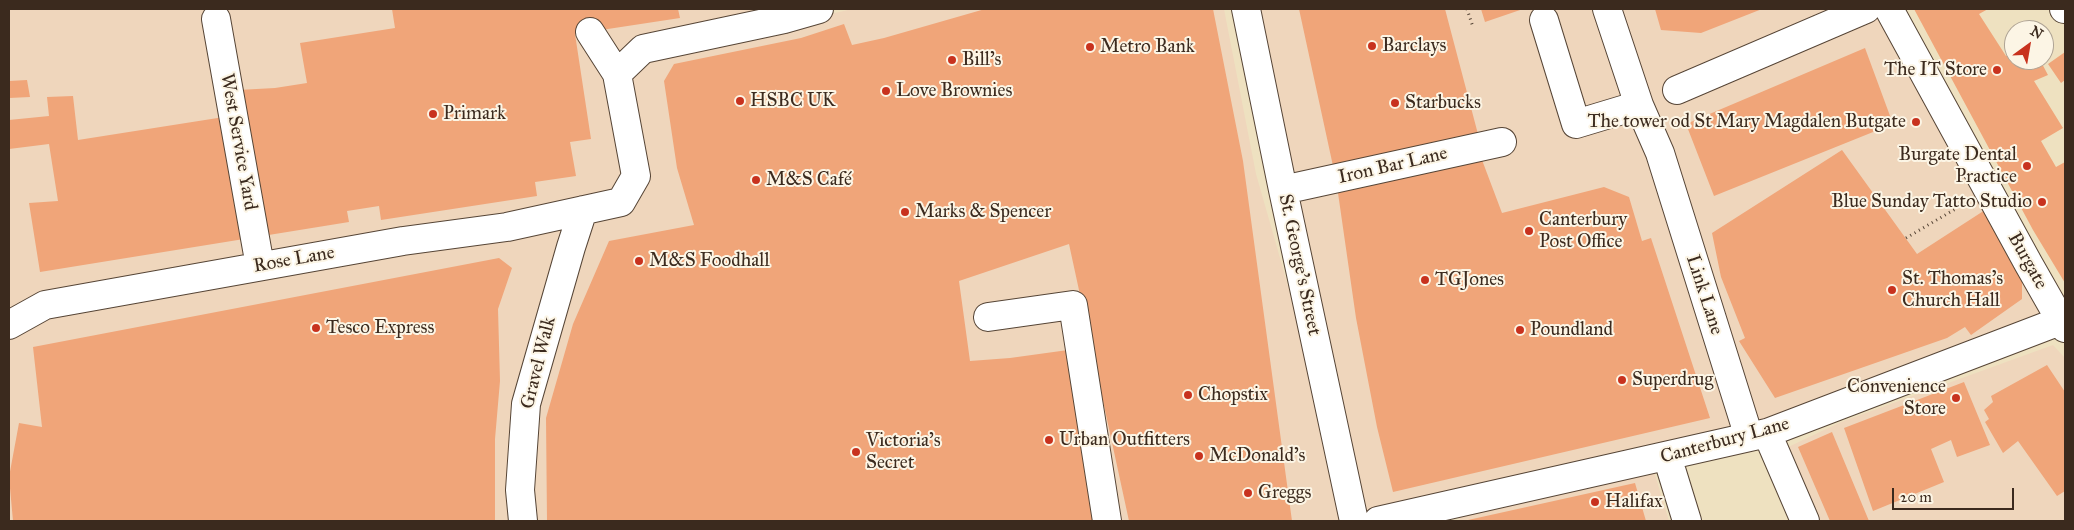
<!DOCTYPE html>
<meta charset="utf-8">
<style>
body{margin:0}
#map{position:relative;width:2074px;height:530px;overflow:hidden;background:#eee1c0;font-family:"IM FELL Great Primer",serif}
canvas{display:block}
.frame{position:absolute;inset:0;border:10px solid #3b2a1e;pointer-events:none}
.north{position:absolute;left:2004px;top:20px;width:50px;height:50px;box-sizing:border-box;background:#fcf5e5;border:1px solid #afa495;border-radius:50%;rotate:32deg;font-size:14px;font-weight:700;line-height:20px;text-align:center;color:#3b2a1e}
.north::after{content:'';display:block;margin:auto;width:18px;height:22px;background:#c8321e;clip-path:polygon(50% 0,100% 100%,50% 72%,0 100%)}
.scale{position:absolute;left:1892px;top:488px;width:122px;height:22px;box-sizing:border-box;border:2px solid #3b2a1e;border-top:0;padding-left:6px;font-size:15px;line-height:18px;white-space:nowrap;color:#3b2a1e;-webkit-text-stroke:4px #fcf5e5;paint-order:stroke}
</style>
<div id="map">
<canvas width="2074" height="530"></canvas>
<div class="frame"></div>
<div class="north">N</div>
<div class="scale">20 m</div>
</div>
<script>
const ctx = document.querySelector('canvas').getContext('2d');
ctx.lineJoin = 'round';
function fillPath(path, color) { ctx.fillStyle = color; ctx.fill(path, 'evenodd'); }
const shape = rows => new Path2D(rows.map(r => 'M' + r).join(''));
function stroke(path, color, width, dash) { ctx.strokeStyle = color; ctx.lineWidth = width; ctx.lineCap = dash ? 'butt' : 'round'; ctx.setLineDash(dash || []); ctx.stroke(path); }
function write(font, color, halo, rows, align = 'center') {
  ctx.font = font + ' "IM FELL Great Primer",serif'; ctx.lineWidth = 4; ctx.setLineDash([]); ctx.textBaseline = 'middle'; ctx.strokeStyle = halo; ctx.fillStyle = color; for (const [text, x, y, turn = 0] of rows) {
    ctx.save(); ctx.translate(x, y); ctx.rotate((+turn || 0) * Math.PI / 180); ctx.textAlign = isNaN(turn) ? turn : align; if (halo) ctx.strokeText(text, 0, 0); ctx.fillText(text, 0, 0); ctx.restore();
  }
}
fillPath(shape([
 [9,9,784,9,780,26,852,9,1224,9,1256,174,1350,503,1246,9,1889,9,2060,321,1767,433,1378,521,9,521],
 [2053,345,2065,358,2065,521,1818,521,1784,449,1841,422],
 [1653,468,1669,521,1460,521,1458,517]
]), '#efd6bc');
fillPath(shape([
 [392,9,678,9,680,18,575,34,591,139,570,142,576,176,535,182,537,196,381,220,379,206,347,211,349,222,40,272,29,203,58,201,49,144,9,149,9,120,49,116,47,97,73,96,78,140,224,117,220,91,275,88,307,83,300,43,395,28],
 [985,9,1213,9,1243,161,1292,521,1129,521,1069,244,959,281,970,361,1010,358,1068,350,1093,521,547,521,546,418,573,324,609,241,694,225,677,168,664,81,674,64,801,38,844,24,852,45,884,38],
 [1299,9,1445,9,1479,138,1333,166],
 [1481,9,1523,9,1485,22],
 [1655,9,1762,9,1701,33,1661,30],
 [1914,9,1988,9,1979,14,2006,56,2014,51,2014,60,2040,60,2048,75,2034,81,2063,128,2041,141,2056,167,2065,162,2065,283,2033,230],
 [1865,48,1893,124,1714,196,1686,124],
 [2065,52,2065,80,2061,83,2048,64],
 [27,80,30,97,9,98,9,81],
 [1842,150,1917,254,1985,210,2022,278,2022,299,1971,335,1965,327,1947,338,1775,398,1739,341,1745,338,1721,277,1712,233],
 [1482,160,1502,213,1604,187,1629,197,1642,241,1651,238,1710,418,1393,492,1377,427,1356,318,1338,193],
 [499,258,512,268,498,309,500,381,495,439,495,521,13,521,9,477,19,423,42,427,33,347],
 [2047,365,2065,392,2065,491,2057,496,2018,441,2003,453,1985,422,1989,419,1984,410,1993,402,1991,396],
 [1964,382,1990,445,1957,457,1951,440,1931,449,1944,482,1873,511,1844,428],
 [1832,432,1869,521,1830,521,1798,447],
 [1635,483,1646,521,1469,521,1468,520]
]), '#f0a579');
const minor = shape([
 [1246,9,1283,190,1354,521],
 [1607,9,1639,105],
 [1889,9,2028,263,2065,328],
 [2064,9,2065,9],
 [216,19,260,266],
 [1544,20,1576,124,1639,105,1660,153,1749,437],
 [617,74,643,49,784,19,819,9],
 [1677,90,1866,9],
 [1283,190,1502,142],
 [988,317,1073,305,1107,521],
 [9,325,45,305,403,241,507,227,621,202,636,176,617,74,590,32],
 [1767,433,1805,521],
 [1667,456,1687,521],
 [523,521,520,490,526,404,571,247,583,210],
 [1378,521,1767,433,2060,321]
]);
stroke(minor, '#564536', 30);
stroke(shape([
 [1467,9,1473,27],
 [1906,238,1957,208]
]), '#564536', 3, [1, 4]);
stroke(minor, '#fff', 28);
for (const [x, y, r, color] of [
 [1372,46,5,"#c8321e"],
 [1090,47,5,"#c8321e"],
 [952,60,5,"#c8321e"],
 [1997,70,5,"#c8321e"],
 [886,91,5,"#c8321e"],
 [740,101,5,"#c8321e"],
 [1395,103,5,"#c8321e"],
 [433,114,5,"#c8321e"],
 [1916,122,5,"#c8321e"],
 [2027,166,5,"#c8321e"],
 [756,180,5,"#c8321e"],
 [2042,202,5,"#c8321e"],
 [905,212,5,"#c8321e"],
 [1529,231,5,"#c8321e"],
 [639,261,5,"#c8321e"],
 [1425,280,5,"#c8321e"],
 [1892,290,5,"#c8321e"],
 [316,328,5,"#c8321e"],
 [1520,330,5,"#c8321e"],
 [1622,380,5,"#c8321e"],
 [1188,395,5,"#c8321e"],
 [1956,398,5,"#c8321e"],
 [1049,440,5,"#c8321e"],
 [856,452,5,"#c8321e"],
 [1199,456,5,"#c8321e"],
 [1248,493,5,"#c8321e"],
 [1595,502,5,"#c8321e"]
]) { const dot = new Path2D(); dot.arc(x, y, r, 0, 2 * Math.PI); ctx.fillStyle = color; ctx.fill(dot); stroke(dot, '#fcf5e5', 2); }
write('19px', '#3b2a1e', '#fcf5e5', [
 ["Barclays",1382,46],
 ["Metro Bank",1100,47],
 ["Bill's",962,60],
 ["The IT Store",1987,70,"right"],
 ["Love Brownies",896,91],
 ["HSBC UK",750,101],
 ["Starbucks",1405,103],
 ["Primark",443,114],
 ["The tower od St Mary Magdalen Butgate",1906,122,"right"],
 ["Burgate Dental",2017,155,"right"],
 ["Practice",2017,177,"right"],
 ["M&S Café",766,180],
 ["Blue Sunday Tatto Studio",2032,202,"right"],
 ["Marks & Spencer",915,212],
 ["Canterbury",1539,220],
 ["Post Office",1539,242],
 ["M&S Foodhall",649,261],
 ["St. Thomas's",1902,279],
 ["Church Hall",1902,301],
 ["TGJones",1435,280],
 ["Tesco Express",326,328],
 ["Poundland",1530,330],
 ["Superdrug",1632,380],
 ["Convenience",1946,387,"right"],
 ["Store",1946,409,"right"],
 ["Chopstix",1198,395],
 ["Urban Outfitters",1059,440],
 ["Victoria's",866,441],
 ["Secret",866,463],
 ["McDonald's",1209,456],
 ["Greggs",1258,493],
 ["Halifax",1605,502]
], 'left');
write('19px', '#3b2a1e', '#fcf5e5', [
 ["West Service Yard",238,142,80],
 ["Iron Bar Lane",1393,166,-13],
 ["Rose Lane",294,260,-10],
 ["Burgate",2027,261,61],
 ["St. George's Street",1299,265,78],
 ["Link Lane",1704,295,72],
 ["Gravel Walk",539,363,-76],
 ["Canterbury Lane",1725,441,-15]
]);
</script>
